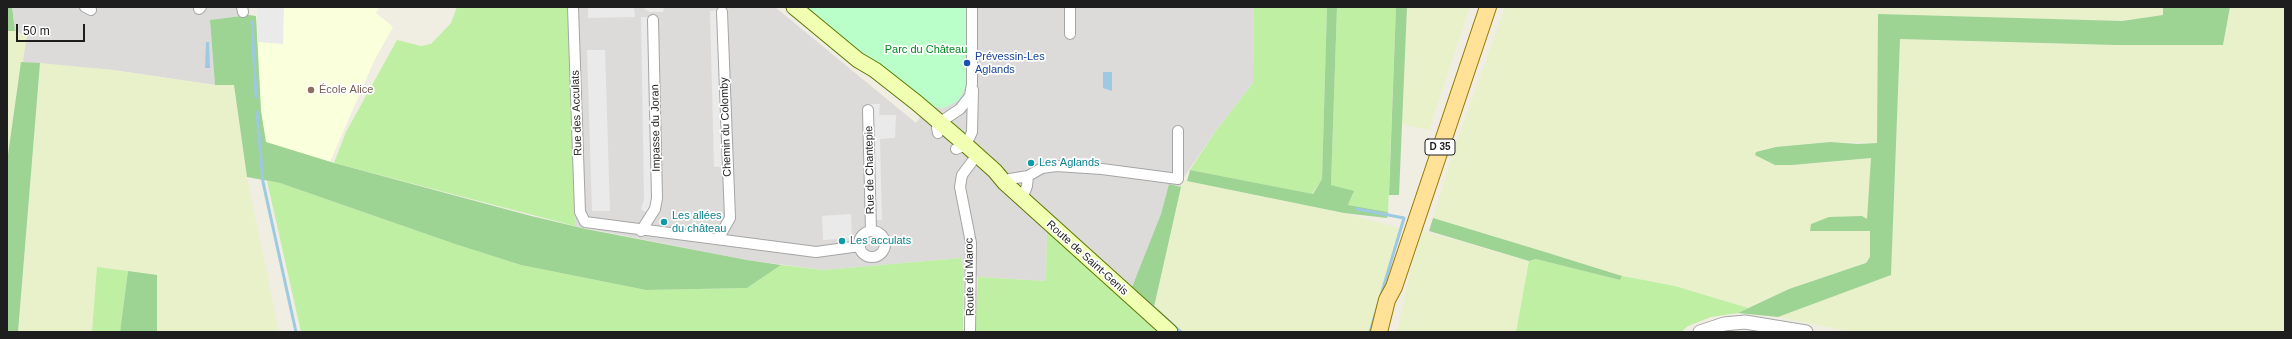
<!DOCTYPE html>
<meta charset="utf-8">
<style>
body{margin:0}
#map{position:relative;width:2292px;height:339px;overflow:hidden;background:#f0ede2;font-family:Arial,sans-serif}
canvas{display:block}
.frame{position:absolute;inset:0;border:8px solid #1e1e1e;pointer-events:none}
.scale{position:absolute;left:16px;top:24px;width:69px;height:18px;box-sizing:border-box;border:2px solid #1e1e1e;border-top:0;padding-left:5px;font-size:12px;line-height:14px;white-space:nowrap;color:#1e1e1e;-webkit-text-stroke:3px #fff;paint-order:stroke}
</style>
<div id="map">
<canvas width="2292" height="339"></canvas>
<div class="frame"></div>
<div class="scale">50 m</div>
</div>
<script>
const ctx = document.querySelector('canvas').getContext('2d');
ctx.lineJoin = 'round';
function fillPath(path, color) { ctx.fillStyle = color; ctx.fill(path, 'evenodd'); }
const shape = rows => new Path2D(rows.map(r => 'M' + r).join(''));
function stroke(path, color, width, dash) { ctx.strokeStyle = color; ctx.lineWidth = width; ctx.lineCap = dash ? 'butt' : 'round'; ctx.setLineDash(dash || []); ctx.stroke(path); }
function write(font, color, halo, rows, align = 'center') {
  ctx.font = font + ' Arial,sans-serif'; ctx.lineWidth = 3.5; ctx.setLineDash([]); ctx.textBaseline = 'middle'; ctx.strokeStyle = halo; ctx.fillStyle = color; for (const [text, x, y, turn = 0] of rows) {
    ctx.save(); ctx.translate(x, y); ctx.rotate((+turn || 0) * Math.PI / 180); ctx.textAlign = isNaN(turn) ? turn : align; if (halo) ctx.strokeText(text, 0, 0); ctx.fillText(text, 0, 0); ctx.restore();
  }
}
fillPath(shape([
 [12,7,248,7,249,15,210,20,215,85,113,70,21,62,27,36,15,31],
 [569,7,775,7,916,123,928,106,968,7,1254,7,1253,83,1215,132,1182,180,1181,187,1169,184,1161,214,1132,287,1055,220,1047,230,1046,281,978,277,964,273,961,258,824,270,747,260,575,226]
]), '#dcdbda');
fillPath(shape([
 [256,7,379,7,376,13,393,27,374,61,330,162,265,142,261,111]
]), '#faffdc');
fillPath(shape([
 [1407,7,1470,7,1429,130,1402,124],
 [1505,7,2163,7,2164,15,2122,21,1878,15,1877,143,1830,142,1776,147,1756,152,1775,165,1792,165,1872,158,1867,219,1810,231,1871,231,1870,257,1866,263,1789,289,1748,308,1675,286,1622,276,1433,218,1455,147],
 [2230,7,2285,7,2285,332,1852,332,1778,317,1891,274,1900,39,2115,45,2223,45],
 [7,31,15,31,27,36,7,161],
 [40,63,113,70,215,85,234,85,247,177,279,332,157,332,157,276,98,267,92,332,18,332],
 [1182,180,1344,213,1400,228,1370,332,1181,332,1154,307],
 [1423,231,1529,261,1516,332,1397,332,1411,267]
]), '#e9f1cb');
fillPath(shape([
 [457,7,569,7,575,226,334,163,346,132,397,40,421,46,431,44,451,23],
 [1254,7,1327,7,1322,179,1312,194,1190,170,1215,132,1253,83],
 [1337,7,1396,7,1388,212,1348,205,1353,194,1331,185],
 [267,181,280,183,455,244,521,265,646,290,747,288,781,265,824,270,961,258,964,273,963,332,301,332],
 [1047,230,1151,326,1158,332,975,332,978,277,1046,281],
 [1536,259,1620,280,1622,276,1675,286,1748,308,1738,313,1711,317,1688,326,1681,332,1516,332,1529,261],
 [97,267,128,271,120,332,92,332]
]), '#beefa3');
fillPath(shape([
 [7,7,12,7,15,31,7,31],
 [1327,7,1337,7,1331,185,1354,191,1348,205,1388,212,1387,218,1344,213,1187,181,1190,170,1313,194,1322,179],
 [1396,7,1407,7,1399,195,1389,195],
 [2163,7,2230,7,2223,45,2115,45,1900,39,1891,275,1778,317,1738,313,1789,289,1866,263,1870,257,1870,231,1810,231,1811,224,1829,217,1862,216,1867,219,1871,158,1792,165,1775,165,1755,155,1756,152,1776,147,1830,142,1858,144,1877,143,1878,14,2122,21,2163,15],
 [249,15,256,16,261,111,266,142,334,163,531,216,586,229,747,260,781,265,747,288,646,290,521,265,455,244,280,183,247,177,234,85,215,85,210,20],
 [21,62,40,63,18,332,7,332,7,162],
 [1169,184,1181,187,1154,307,1132,287,1161,214],
 [1433,218,1545,252,1622,276,1620,280,1536,259,1529,261,1429,231],
 [128,271,157,275,157,332,120,332]
]), '#9dd393');
fillPath(shape([
 [805,7,968,7,968,82,959,100,944,108,928,106]
]), '#baffc9');
fillPath(shape([
 [256,7,284,7,283,44,258,42],
 [588,7,634,7,635,17,588,18],
 [642,7,679,7,664,8,663,12,649,12],
 [728,10,731,166,714,167,710,11],
 [641,17,657,17,653,217,641,209,644,200],
 [587,50,605,50,610,211,592,211],
 [865,104,880,104,879,115,896,115,895,138,880,139,882,220,868,220],
 [851,214,852,238,823,240,822,216]
]), '#eaeaea');
fillPath(shape([
 [206,42,209,42,210,68,205,68],
 [1103,72,1112,72,1112,91,1103,88]
]), '#9ec9e2');
stroke(shape([
 [252,22,256,97],
 [257,112,263,182,296,332],
 [1357,209,1404,218,1370,332],
 [1148,302,1181,332]
]), '#9ec9e2', 3);
const minor = shape([
 [85,7,91,10],
 [242,7,243,12],
 [573,7,580,212,585,222,816,252,860,246],
 [1070,7,1070,34],
 [199,9,201,7],
 [868,110,871,231],
 [938,133,937,128,939,123,960,109,970,96,972,84,972,7],
 [956,149,966,145,972,132,973,90],
 [1005,183,1010,179,1028,176,1042,168,1056,166,1102,169,1178,179,1178,131],
 [1022,199,1027,186,1028,176],
 [641,231,655,209,657,198,653,20],
 '859 244a13 13 0 1 1 26 0a13 13 0 1 1-26 0Z',
 [718,239,730,218,722,12],
 [970,332,971,243,960,187,962,175,977,155]
]);
const tertiary = shape([
 [1700,332,1724,324,1745,322,1806,332]
]);
const secondary = shape([
 [794,7,858,60,875,70,917,103,966,145,995,171,1005,183,1170,332]
]);
const primary = shape([
 [1379,332,1387,300,1394,287,1488,7]
]);
stroke(minor, '#a5a5a5', 12);
stroke(tertiary, '#a5a5a5', 15);
stroke(secondary, '#5b7900', 17);
stroke(primary, '#977a00', 18);
stroke(minor, '#fff', 10);
stroke(tertiary, '#fff', 13);
stroke(secondary, '#f0ffb1', 15);
stroke(primary, '#ffe198', 16);
for (const [x, y, r, color] of [
 [967,63,4,"#1a4fb4"],
 [311,90,4,"#8d6e63"],
 [1031,163,4,"#0f9aa8"],
 [664,222,4,"#0f9aa8"],
 [842,241,4,"#0f9aa8"]
]) { const dot = new Path2D(); dot.arc(x, y, r, 0, 2 * Math.PI); ctx.fillStyle = color; ctx.fill(dot); stroke(dot, '#fff', 1.5); }
for (const [x, y, w] of [
 [1440,147,30]
]) { const box = new Path2D(); box.roundRect(x - w / 2, y - 8, w, 16, 3); ctx.fillStyle = '#fff'; ctx.fill(box); stroke(box, '#1e1e1e', 1); }
write('bold 10px', '#1e1e1e', null, [
 ["D 35",1440,147]
]);
write('11px', '#00871e', '#fff', [
 ["Parc du Château",926,50]
]);
write('11px', '#164399', '#fff', [
 ["Prévessin-Les",975,57],
 ["Aglands",975,70]
], 'left');
write('11px', '#785e54', '#fff', [
 ["École Alice",319,90]
], 'left');
write('11px', '#1e1e1e', '#fff', [
 ["Rue des Acculats",577,113,-92],
 ["Chemin du Colomby",726,127,-92],
 ["Impasse du Joran",656,128,-91],
 ["Rue de Chantepie",870,170,-91],
 ["Route de Saint-Genis",1087,258,42],
 ["Route du Maroc",970,277,-91]
]);
write('11px', '#0d838f', '#fff', [
 ["Les Aglands",1039,163],
 ["Les allées",672,216],
 ["du château",672,229],
 ["Les acculats",850,241]
], 'left');
</script>
